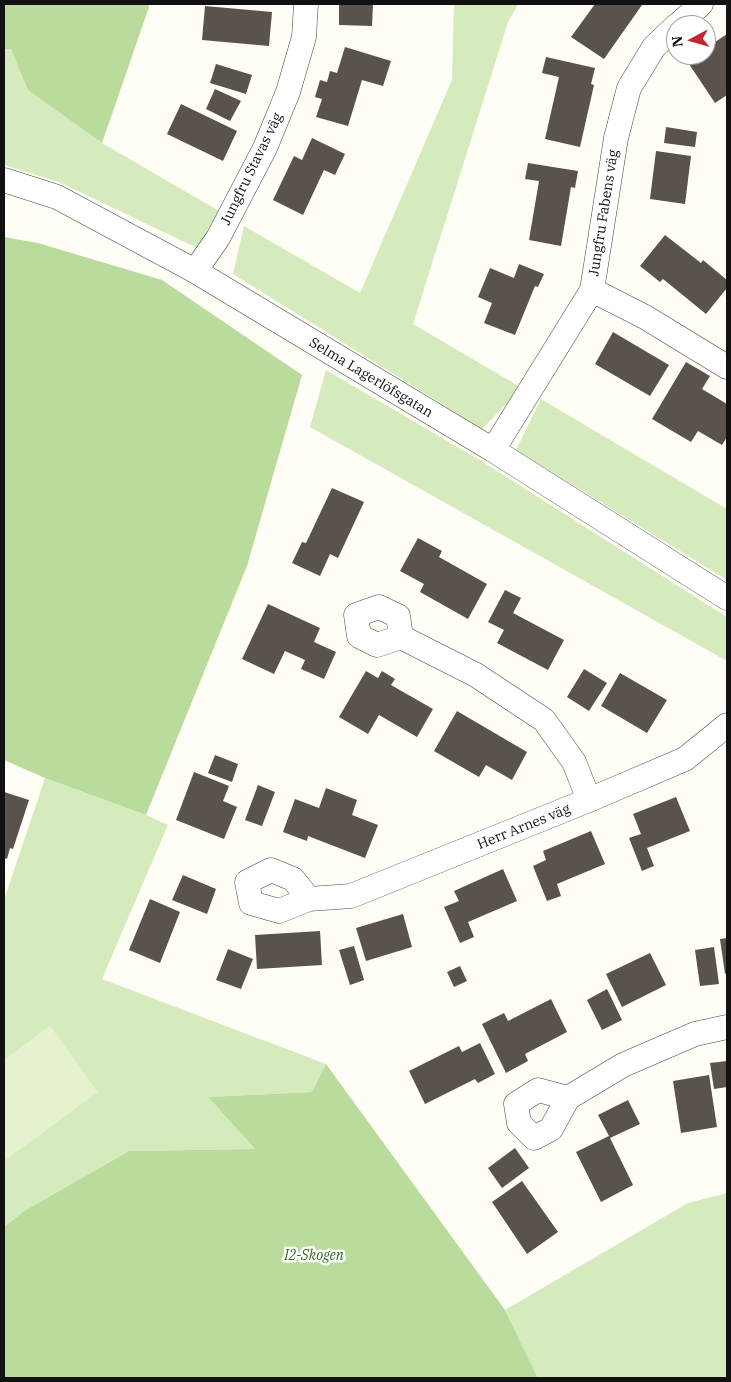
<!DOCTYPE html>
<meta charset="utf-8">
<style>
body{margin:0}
#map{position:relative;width:731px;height:1382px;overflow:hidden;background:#fffdf5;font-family:"IBM Plex Serif",serif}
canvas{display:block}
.frame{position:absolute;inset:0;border:5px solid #111;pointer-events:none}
.north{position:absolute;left:666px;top:15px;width:50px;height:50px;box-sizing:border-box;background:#fff;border:1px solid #a0a0a0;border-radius:50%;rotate:264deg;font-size:14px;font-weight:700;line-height:20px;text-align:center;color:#111}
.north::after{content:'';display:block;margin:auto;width:18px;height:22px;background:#c4262e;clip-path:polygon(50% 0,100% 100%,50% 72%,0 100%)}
</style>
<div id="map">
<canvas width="731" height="1382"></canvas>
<div class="frame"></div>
<div class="north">N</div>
</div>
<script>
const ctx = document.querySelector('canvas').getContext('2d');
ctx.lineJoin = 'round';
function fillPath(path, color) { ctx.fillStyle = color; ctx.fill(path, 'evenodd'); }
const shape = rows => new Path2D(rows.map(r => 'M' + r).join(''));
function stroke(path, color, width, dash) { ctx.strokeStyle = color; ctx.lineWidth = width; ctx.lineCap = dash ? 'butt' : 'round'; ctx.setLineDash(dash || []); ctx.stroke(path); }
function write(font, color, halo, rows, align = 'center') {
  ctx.font = font + ' "IBM Plex Serif",serif'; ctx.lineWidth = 5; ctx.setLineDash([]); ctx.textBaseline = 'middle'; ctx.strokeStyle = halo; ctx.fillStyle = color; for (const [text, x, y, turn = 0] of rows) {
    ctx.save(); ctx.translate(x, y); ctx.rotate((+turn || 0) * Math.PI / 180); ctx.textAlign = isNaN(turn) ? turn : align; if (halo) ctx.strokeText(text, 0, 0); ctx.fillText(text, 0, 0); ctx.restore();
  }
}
fillPath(shape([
 [454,4,518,4,508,22,413,324,522,388,482,429,233,274,244,226,360,293,452,80],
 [4,49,11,49,29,90,102,143,219,211,197,248,59,182,4,165],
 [326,370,483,462,727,617,727,661,310,427],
 [541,399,727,509,727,580,516,450],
 [45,778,146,815,168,825,102,979,326,1064,312,1092,208,1097,255,1149,129,1151,24,1211,4,1227,4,900],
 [727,1193,727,1378,538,1378,505,1310,688,1203]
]), '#d5ebbd');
fillPath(shape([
 [4,4,148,4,149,7,102,143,28,90,11,49,4,49],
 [4,237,38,243,162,280,302,375,247,566,146,815,45,778,4,760],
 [326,1064,505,1310,538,1378,4,1378,4,1227,24,1211,129,1151,255,1149,208,1097,312,1092]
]), '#b9dc9c');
fillPath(shape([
 [50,1026,98,1092,4,1161,4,1060]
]), '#e6f2cf');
fillPath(shape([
 [339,4,373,4,372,26,339,25],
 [595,4,642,5,604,59,571,37],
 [205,6,272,12,269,46,202,40],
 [727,34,727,95,715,103,689,64,702,55,706,55,706,48],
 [345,47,391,61,383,86,362,80,348,126,316,117,322,99,315,97,320,80,327,82,330,71,337,73],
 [546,57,595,68,591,84,594,85,580,147,545,139,559,77,542,73],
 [216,64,252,75,246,94,210,83],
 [215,89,241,101,230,121,206,109],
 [181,104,237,131,223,161,167,134],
 [666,127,697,132,695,147,664,143],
 [312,138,345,154,335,175,324,170,303,215,273,200,294,156,302,160],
 [656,151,691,156,685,204,650,199],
 [528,163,578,171,575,188,571,187,561,246,529,240,539,181,525,179],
 [665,235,701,263,703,260,727,280,727,288,706,314,663,279,660,282,640,266],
 [519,264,544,274,538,287,535,286,515,335,484,323,492,303,478,297,490,268,514,278],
 [613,332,669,365,650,396,595,364],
 [686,362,710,376,702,389,727,404,727,437,722,445,698,431,691,442,652,419],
 [332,488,364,502,338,558,330,554,320,576,292,563,302,542,306,543],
 [418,538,442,551,439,557,487,584,468,619,420,592,424,584,400,571],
 [505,590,521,598,513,613,564,640,548,670,497,643,504,630,488,622],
 [268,604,320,628,314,642,336,652,324,679,301,669,305,660,285,651,274,674,242,659],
 [584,669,607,683,589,711,567,697],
 [366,671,378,678,382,671,395,679,391,685,433,709,417,737,379,715,368,734,339,717],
 [620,673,667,700,647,733,601,706],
 [457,711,527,752,512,780,486,765,479,777,434,751],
 [215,755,238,764,232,782,208,773],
 [194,772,229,786,223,801,237,807,224,839,176,820],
 [258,785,275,792,262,826,245,820],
 [326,788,357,800,352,815,378,825,365,858,308,836,307,841,283,832,295,799,319,808],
 [4,792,29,800,13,849,10,848,7,859,4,858],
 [676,797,690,831,647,848,654,866,642,871,629,838,641,834,633,814],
 [591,831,605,864,557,884,561,896,547,901,533,866,546,860,543,851],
 [503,869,517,901,468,922,474,937,460,943,444,907,459,901,454,891],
 [183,875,216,889,207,914,172,900],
 [150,899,180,912,160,963,129,950],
 [403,914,412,947,366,961,356,928],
 [320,931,322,965,257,969,255,935],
 [727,938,727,973,725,974,720,939],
 [354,946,364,980,350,985,339,950],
 [714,947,719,984,700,986,695,950],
 [228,949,253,959,241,989,216,980],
 [650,953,666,985,622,1007,606,974],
 [460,966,467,981,454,987,447,972],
 [607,989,622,1020,602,1030,587,1000],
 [551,999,567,1032,525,1054,528,1061,506,1073,482,1024,504,1013,508,1021],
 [480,1043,495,1074,478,1083,475,1079,425,1104,409,1071,459,1046,462,1052],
 [727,1061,727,1087,714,1089,710,1063],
 [709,1075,717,1127,681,1133,673,1081],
 [628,1100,640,1124,610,1138,633,1185,601,1202,576,1152,609,1136,598,1115],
 [515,1148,529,1168,502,1188,488,1168],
 [522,1181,558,1232,527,1254,492,1202]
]), '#5a524d');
const minor = shape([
 [678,25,701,4],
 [4,180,57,197,195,271,493,450,727,598],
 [195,271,218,238,265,148,288,92,304,37,306,4],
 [592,290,645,317,727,367],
 [493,450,592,290,616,138,629,88,654,47,676,26],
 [401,637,398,616,379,607,356,615,359,636,377,645,401,637,476,675,544,720,574,762,589,800],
 [309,899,293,879,271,870,247,882,251,903,279,911,309,899,351,896,589,800,685,759,727,725],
 [568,1098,538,1090,516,1104,519,1123,534,1138,551,1129,568,1098,623,1065,695,1034,727,1027]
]);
stroke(minor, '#444', 25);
stroke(minor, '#fff', 24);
write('14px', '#111', '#fff', [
 ["Jungfru Stavas väg",252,169,-64],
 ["Jungfru Fabens väg",604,213,-81],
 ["Selma Lagerlöfsgatan",371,378,31],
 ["Herr Arnes väg",524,827,-22]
]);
write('italic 14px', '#2f6b1f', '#fff', [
 ["I2-Skogen",314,1256]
]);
</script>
